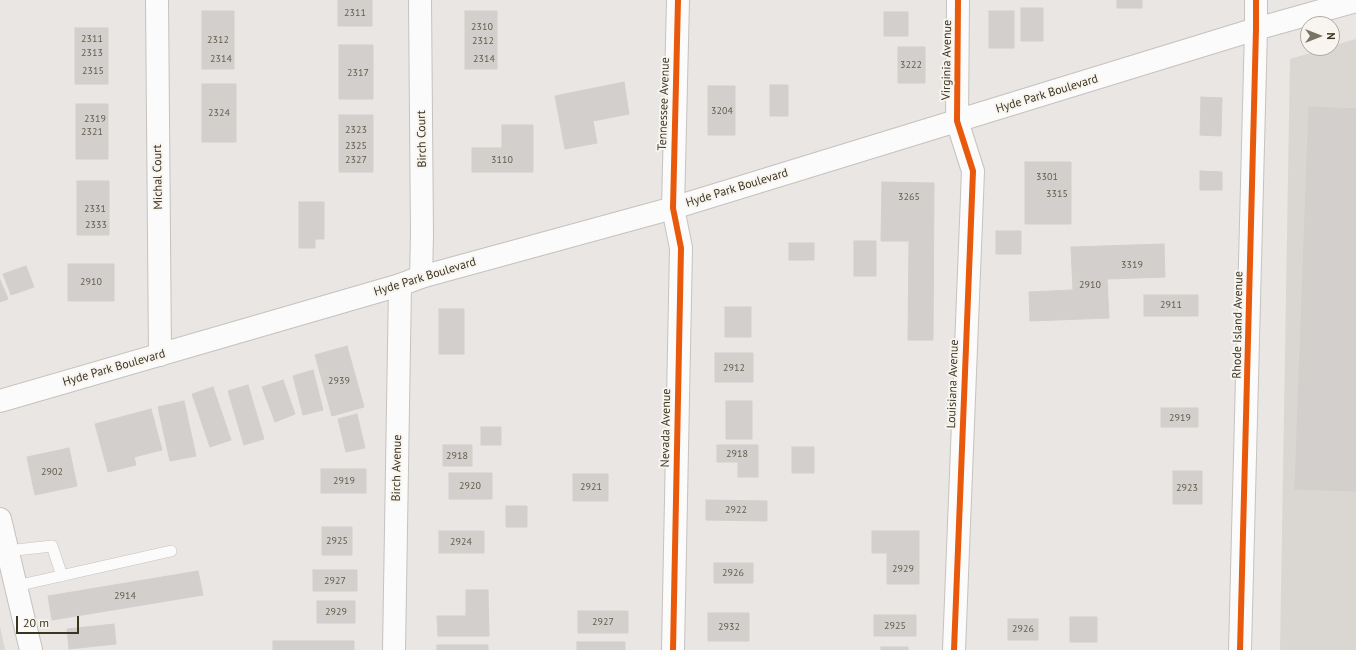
<!DOCTYPE html>
<style>
body{margin:0}
#map{position:relative;width:1356px;height:650px;overflow:hidden;background:#e9e6e3;font-family:"PT Sans",sans-serif}
canvas{display:block}
.north{position:absolute;left:1300px;top:16px;width:40px;height:40px;box-sizing:border-box;background:#f8f5f1;border:1px solid #ada99e;border-radius:50%;rotate:90deg;font-size:11px;font-weight:700;line-height:16px;text-align:center;color:#3c3621}
.north::after{content:'';display:block;margin:auto;width:14px;height:18px;background:#797465;clip-path:polygon(50% 0,100% 100%,50% 72%,0 100%)}
.scale{position:absolute;left:16px;top:616px;width:63px;height:18px;box-sizing:border-box;border:2px solid #3c3621;border-top:0;padding-left:5px;font-size:12px;line-height:14px;white-space:nowrap;color:#3c3621;-webkit-text-stroke:3px #f8f5f1;paint-order:stroke}
</style>
<div id="map">
<canvas width="1356" height="650"></canvas>
<div class="north">N</div>
<div class="scale">20 m</div>
</div>
<script>
const ctx = document.querySelector('canvas').getContext('2d');
ctx.lineJoin = 'round';
function fillPath(path, color) { ctx.fillStyle = color; ctx.fill(path, 'evenodd'); }
const shape = rows => new Path2D(rows.map(r => 'M' + r).join(''));
function stroke(path, color, width, dash) { ctx.strokeStyle = color; ctx.lineWidth = width; ctx.lineCap = dash ? 'butt' : 'round'; ctx.setLineDash(dash || []); ctx.stroke(path); }
function write(font, color, halo, rows, align = 'center') {
  ctx.font = font + ' "PT Sans",sans-serif'; ctx.lineWidth = 4; ctx.setLineDash([]); ctx.textBaseline = 'middle'; ctx.strokeStyle = halo; ctx.fillStyle = color; for (const [text, x, y, turn = 0] of rows) {
    ctx.save(); ctx.translate(x, y); ctx.rotate((+turn || 0) * Math.PI / 180); ctx.textAlign = isNaN(turn) ? turn : align; if (halo) ctx.strokeText(text, 0, 0); ctx.fillText(text, 0, 0); ctx.restore();
  }
}
fillPath(shape([
 [1356,39,1356,650,1280,650,1290,59,1327,48,1332,48,1332,46],
 [0,626,5,650,0,650]
]), '#dad6d1');
const building = shape([
 [338,0,372,0,372,26,338,26,338,0],
 [1117,0,1142,0,1142,8,1117,8,1117,0],
 [1021,8,1043,8,1043,41,1021,41,1021,8],
 [202,11,234,11,234,69,202,69,202,11],
 [465,11,497,11,497,69,465,69,465,11],
 [989,11,1014,11,1014,48,989,48,989,11],
 [884,12,908,12,908,36,884,36,884,12],
 [75,28,108,28,108,84,75,84,75,28],
 [339,45,373,45,373,99,339,99,339,45],
 [898,47,925,47,925,83,898,83,898,47],
 [624,82,629,114,593,121,597,143,565,149,555,96,624,82],
 [202,84,236,84,236,142,202,142,202,84],
 [770,85,788,85,788,116,770,116,770,85],
 [708,86,735,86,735,135,708,135,708,86],
 [1201,97,1222,98,1221,136,1200,135,1201,97],
 [76,104,108,104,108,159,76,159,76,104],
 [1309,107,1356,109,1356,491,1295,489,1309,107],
 [339,115,373,115,373,172,339,172,339,115],
 [502,125,533,125,533,172,472,172,472,148,502,148,502,125],
 [1025,162,1071,162,1071,224,1025,224,1025,162],
 [1200,171,1222,172,1222,190,1200,190,1200,171],
 [77,181,109,181,109,235,77,235,77,181],
 [882,182,934,183,933,340,908,340,909,241,881,241,882,182],
 [299,202,324,202,324,239,315,239,315,248,299,248,299,202],
 [996,231,1021,231,1021,254,996,254,996,231],
 [854,241,876,241,876,276,854,276,854,241],
 [789,243,814,243,814,260,789,260,789,243],
 [1164,244,1165,277,1107,279,1109,318,1030,321,1029,292,1073,290,1071,247,1164,244],
 [68,264,114,264,114,301,68,301,68,264],
 [26,266,34,287,11,295,3,274,26,266],
 [0,280,8,299,0,302,0,280],
 [1144,295,1198,295,1198,316,1144,316,1144,295],
 [725,307,751,307,751,337,725,337,725,307],
 [439,309,464,309,464,354,439,354,439,309],
 [347,346,364,407,332,416,315,355,347,346],
 [715,353,753,353,753,382,715,382,715,353],
 [313,370,323,410,303,415,293,376,313,370],
 [283,380,295,414,275,422,262,387,283,380],
 [248,385,264,439,244,445,228,391,248,385],
 [213,387,231,440,210,447,192,394,213,387],
 [184,401,196,456,170,461,158,407,184,401],
 [726,401,752,401,752,439,726,439,726,401],
 [1161,408,1198,408,1198,427,1161,427,1161,408],
 [151,409,162,450,134,457,136,465,108,472,95,424,151,409],
 [357,414,365,448,346,452,338,419,357,414],
 [481,427,501,427,501,445,481,445,481,427],
 [443,445,472,445,472,466,443,466,443,445],
 [717,445,758,445,758,477,738,477,738,462,717,462,717,445],
 [792,447,814,447,814,473,792,473,792,447],
 [69,448,77,486,35,495,27,457,69,448],
 [321,469,366,469,366,493,321,493,321,469],
 [1173,471,1202,471,1202,504,1173,504,1173,471],
 [449,473,492,473,492,499,449,499,449,473],
 [573,474,608,474,608,501,573,501,573,474],
 [706,500,767,501,767,521,706,520,706,500],
 [506,506,527,506,527,527,506,527,506,506],
 [322,527,352,527,352,555,322,555,322,527],
 [439,531,484,531,484,553,439,553,439,531],
 [872,531,919,531,919,584,887,584,887,553,872,553,872,531],
 [714,563,753,563,753,583,714,583,714,563],
 [313,570,357,570,357,591,313,591,313,570],
 [198,571,203,595,52,620,48,596,198,571],
 [466,590,488,590,489,636,438,636,437,616,466,616,466,590],
 [317,601,355,601,355,623,317,623,317,601],
 [578,611,628,611,628,633,578,633,578,611],
 [708,613,749,613,749,641,708,641,708,613],
 [874,615,916,615,916,636,874,636,874,615],
 [1070,617,1097,617,1097,642,1070,642,1070,617],
 [1008,619,1038,619,1038,640,1008,640,1008,619],
 [114,624,116,644,69,649,67,629,114,624],
 [273,641,354,641,354,650,273,650,273,641],
 [577,642,625,642,625,650,577,650,577,642],
 [437,645,488,645,488,650,437,650,437,645],
 [881,647,908,647,908,650,881,650,881,647]
]);
fillPath(building, '#d2cfcc');
stroke(building, '#d2cfcc', 1);
const lane = shape([
 [7,551,52,546,62,576],
 [16,586,171,551]
]);
const street = shape([
 [157,0,160,355],
 [420,0,422,235,421,277],
 [394,650,400,285],
 [673,650,681,248,673,208,678,0],
 [954,650,973,171,957,121,958,0],
 [1240,650,1256,29,1256,0]
]);
const secondary = shape([
 [0,401,400,285,421,277,673,208,1256,29,1356,1],
 [0,519,31,650]
]);
stroke(lane, '#c5c2bf', 12);
stroke(street, '#c5c2bf', 24);
stroke(secondary, '#c5c2bd', 24);
stroke(lane, '#fcfbfb', 11);
stroke(street, '#fcfbfb', 22);
stroke(secondary, '#fcfbfb', 22);
stroke(shape([
 [673,650,681,248,673,208,678,0],
 [954,650,973,171,957,121,958,0],
 [1240,650,1256,29,1256,0]
]), '#e8590c', 6);
write('10px', '#625d4c', null, [
 ["2311",355,13],
 ["2310",482,27],
 ["2311",92,39],
 ["2312",218,40],
 ["2312",483,41],
 ["2313",92,53],
 ["2314",221,59],
 ["2314",484,59],
 ["3222",911,65],
 ["2315",93,71],
 ["2317",358,73],
 ["3204",722,111],
 ["2324",219,113],
 ["2319",95,119],
 ["2323",356,130],
 ["2321",92,132],
 ["2325",356,146],
 ["2327",356,160],
 ["3110",502,160],
 ["3301",1047,177],
 ["3315",1057,194],
 ["3265",909,197],
 ["2331",95,209],
 ["2333",96,225],
 ["3319",1132,265],
 ["2910",91,282],
 ["2910",1090,285],
 ["2911",1171,305],
 ["2912",734,368],
 ["2939",339,381],
 ["2919",1180,418],
 ["2918",737,454],
 ["2918",457,456],
 ["2902",52,472],
 ["2919",344,481],
 ["2920",470,486],
 ["2921",591,487],
 ["2923",1187,488],
 ["2922",736,510],
 ["2925",337,541],
 ["2924",461,542],
 ["2929",903,569],
 ["2926",733,573],
 ["2927",335,581],
 ["2914",125,596],
 ["2929",336,612],
 ["2927",603,622],
 ["2925",895,626],
 ["2932",729,627],
 ["2926",1023,629]
]);
write('12px', '#3c3621', '#f8f5f1', [
 ["Virginia Avenue",947,60,-89],
 ["Hyde Park Boulevard",1047,94,-17],
 ["Tennessee Avenue",664,104,-88],
 ["Birch Court",422,139,-91],
 ["Michal Court",158,177,-91],
 ["Hyde Park Boulevard",737,188,-17],
 ["Hyde Park Boulevard",425,277,-17],
 ["Rhode Island Avenue",1238,325,-89],
 ["Hyde Park Boulevard",114,368,-16],
 ["Louisiana Avenue",953,384,-88],
 ["Nevada Avenue",666,428,-89],
 ["Birch Avenue",397,468,-89]
]);
</script>
